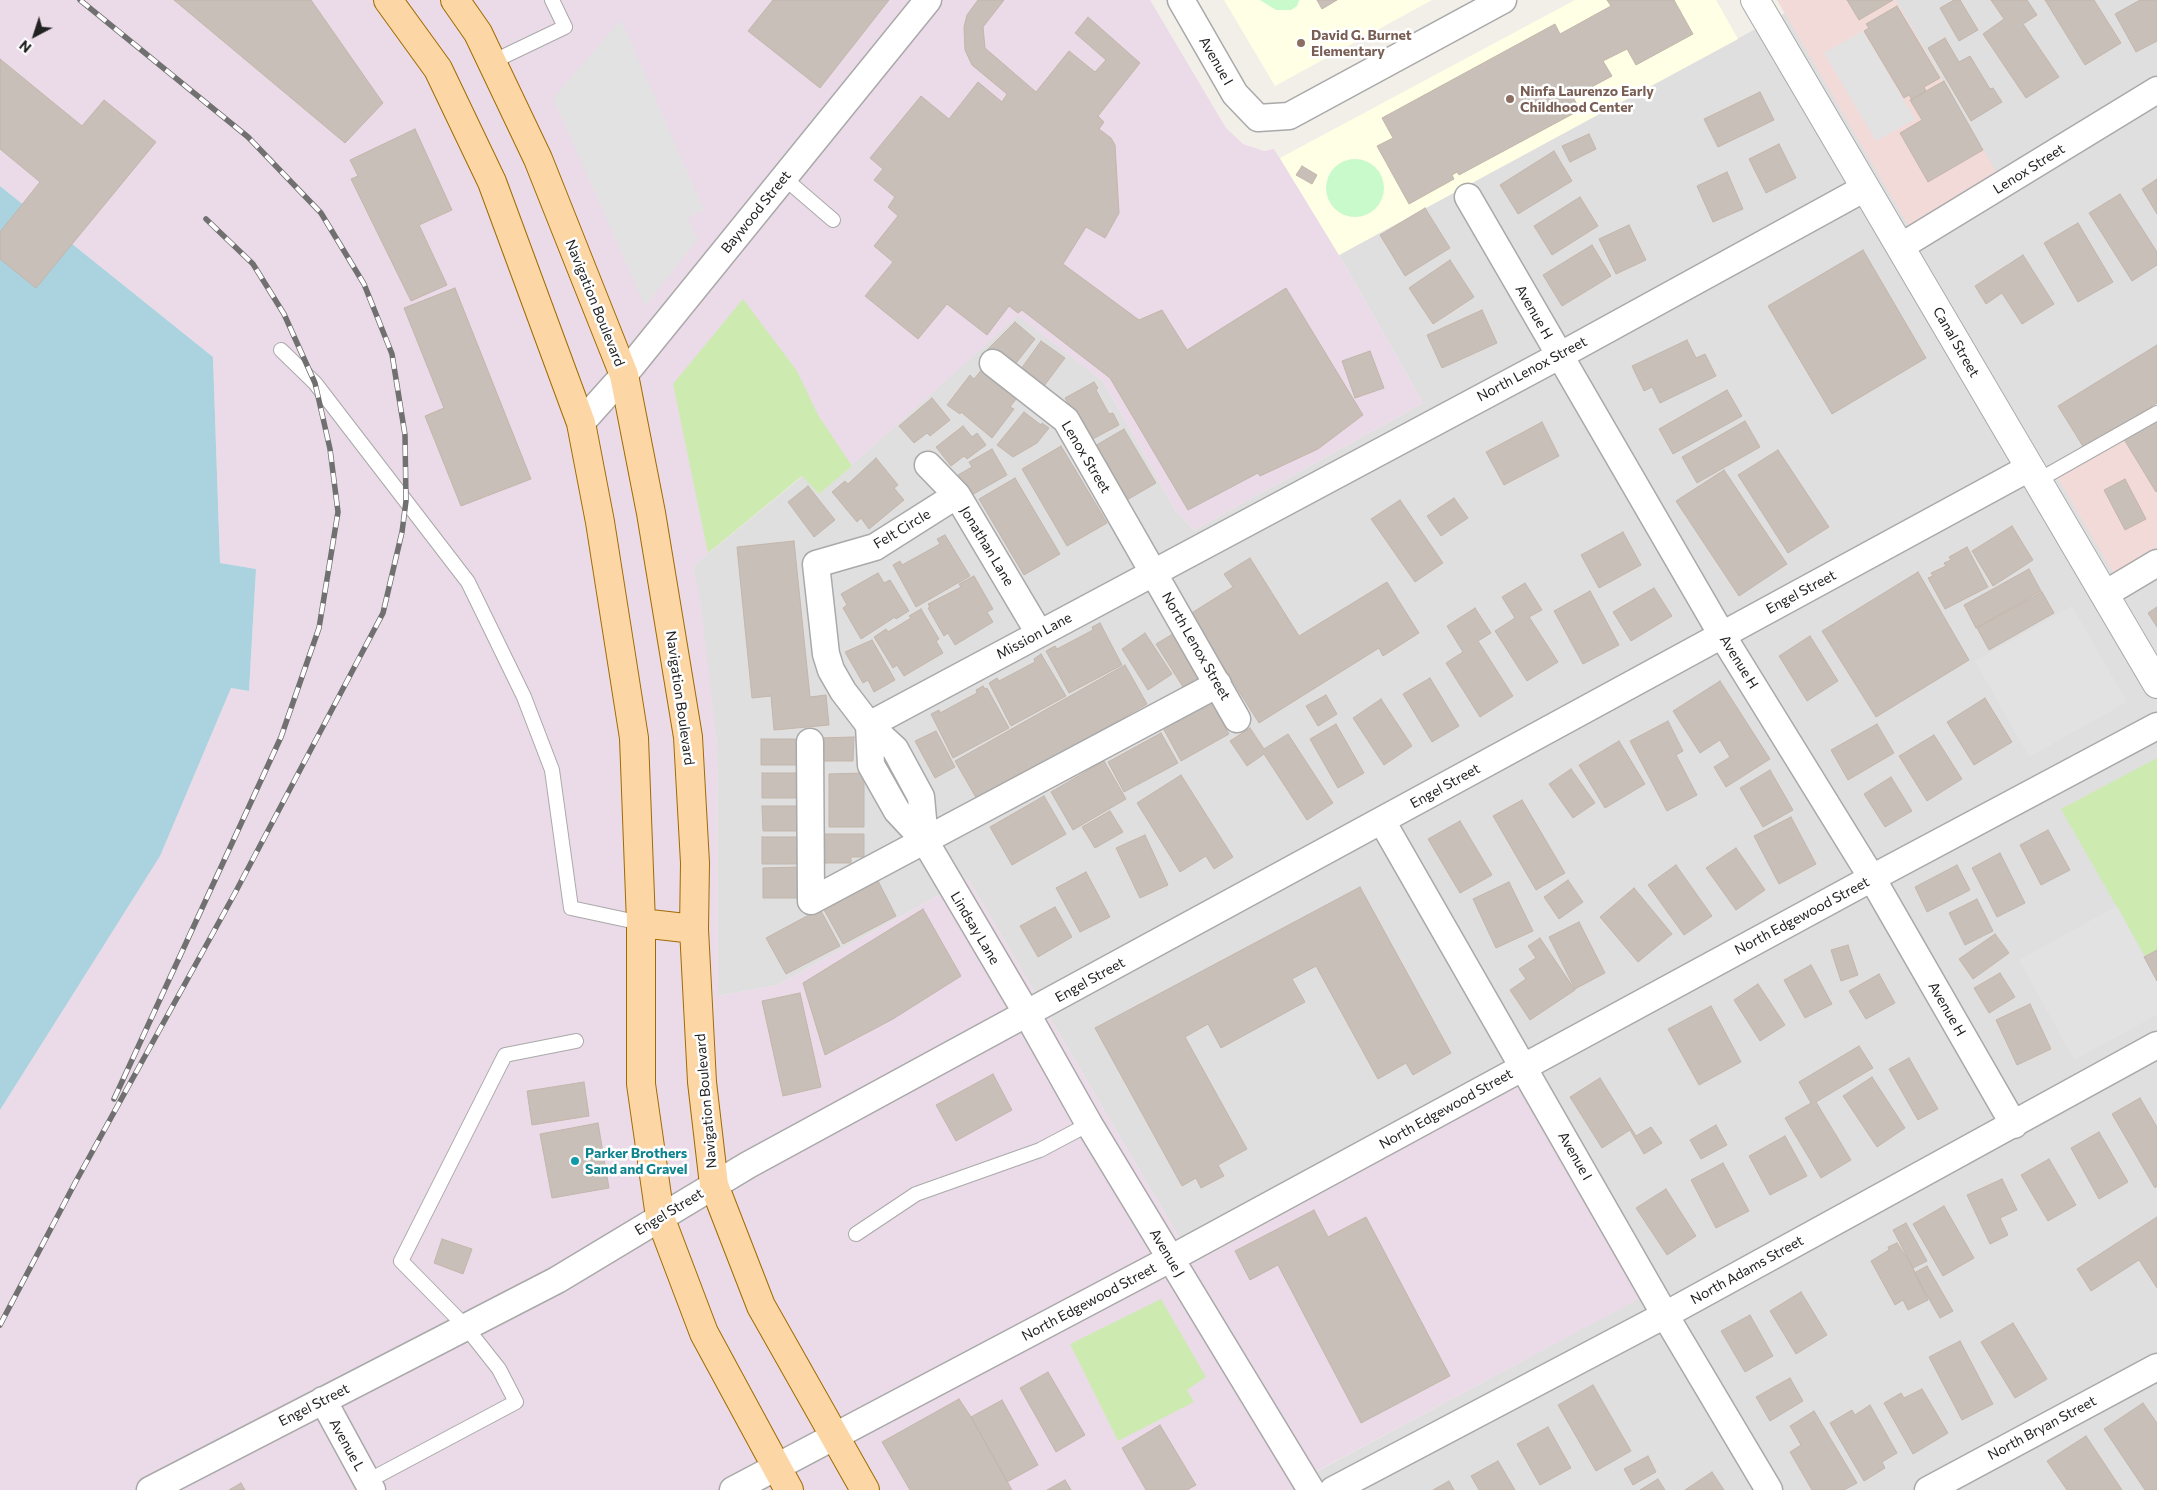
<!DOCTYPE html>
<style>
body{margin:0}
#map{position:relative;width:2157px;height:1490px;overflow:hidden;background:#f2efe9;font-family:Commissioner,sans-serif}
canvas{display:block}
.north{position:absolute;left:10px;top:10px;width:50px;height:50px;-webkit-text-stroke:4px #fff;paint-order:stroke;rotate:220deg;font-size:14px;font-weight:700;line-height:20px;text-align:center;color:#222}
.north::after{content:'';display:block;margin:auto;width:18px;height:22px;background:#222;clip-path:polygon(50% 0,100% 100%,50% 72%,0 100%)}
</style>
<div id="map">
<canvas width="2157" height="1490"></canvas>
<div class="north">N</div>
</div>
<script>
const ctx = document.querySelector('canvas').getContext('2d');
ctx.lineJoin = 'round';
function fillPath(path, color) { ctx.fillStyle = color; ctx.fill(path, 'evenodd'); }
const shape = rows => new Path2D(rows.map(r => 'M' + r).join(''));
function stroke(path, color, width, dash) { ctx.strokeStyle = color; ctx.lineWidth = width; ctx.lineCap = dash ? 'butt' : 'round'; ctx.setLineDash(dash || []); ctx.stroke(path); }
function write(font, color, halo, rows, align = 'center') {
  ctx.font = font + ' Commissioner,sans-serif'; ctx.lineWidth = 5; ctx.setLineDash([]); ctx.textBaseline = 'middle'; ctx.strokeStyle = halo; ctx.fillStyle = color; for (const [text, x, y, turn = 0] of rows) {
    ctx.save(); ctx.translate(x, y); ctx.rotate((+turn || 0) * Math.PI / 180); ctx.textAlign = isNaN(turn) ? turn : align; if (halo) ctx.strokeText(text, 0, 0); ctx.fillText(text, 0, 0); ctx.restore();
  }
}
fillPath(shape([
 [1790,0,2157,0,2157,1490,1324,1490,1314,1473,1639,1298,1516,1086,1194,1263,968,879,778,985,718,996,717,744,693,566,803,476,819,494,1018,315,1103,381,1176,511,1194,530,1423,403,1339,255,1794,8]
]), '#e0dfdf');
fillPath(shape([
 [1777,0,1896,0,1998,175,1909,227],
 [2157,416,2157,552,2115,576,2056,475]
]), '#f2dad9');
fillPath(shape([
 [0,0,1150,0,1226,128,1243,144,1264,151,1274,149,1339,255,1423,403,1194,530,1176,511,1103,381,1018,316,819,494,802,476,693,566,700,598,717,744,718,996,778,985,968,879,1194,1263,1517,1086,1640,1298,1315,1472,1324,1490,0,1490,0,1110,159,856,231,688,249,691,256,569,220,563,213,357,0,186]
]), '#ebdbe8');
fillPath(shape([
 [1224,0,1432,0,1275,86],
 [1575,0,1716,0,1738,39,1339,255,1280,158]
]), '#ffffe5');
fillPath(shape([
 [743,299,797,371,818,415,852,466,819,494,802,476,708,553,673,384],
 [2157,758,2157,950,2145,956,2061,809],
 [1161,1299,1206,1377,1187,1390,1194,1402,1118,1441,1070,1344]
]), '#cdebb0');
fillPath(shape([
 [1260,0,1299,0,1299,1,1297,6,1291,10,1276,10],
 '1326 188a29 29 0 1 1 58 0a29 29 0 1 1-58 0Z'
]), '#c8facc');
fillPath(shape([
 [621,20,704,210,688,217,697,240,645,306,553,98],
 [1863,31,1915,119,1876,141,1824,53],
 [2072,606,2127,702,2029,757,1975,661],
 [2117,906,2157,981,2157,1015,2074,1060,2019,960]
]), '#e2e2e2');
fillPath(shape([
 [0,186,213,357,220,563,256,569,249,691,231,688,160,856,0,1110]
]), '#aad3df');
const building = shape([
 [174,0,311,0,383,103,345,143,174,0],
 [773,0,889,0,820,88,748,31,773,0],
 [978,0,1004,0,983,27,985,48,1036,92,1069,51,1095,72,1106,60,1075,33,1088,17,1140,63,1098,116,1104,122,1099,129,1111,138,1115,145,1119,213,1105,238,1086,227,1063,264,1139,320,1162,310,1187,350,1286,288,1363,415,1318,449,1260,476,1258,473,1188,510,1110,378,1022,310,1018,313,1009,306,987,335,947,304,918,339,865,296,893,262,874,246,898,216,888,207,895,197,874,180,883,169,870,158,921,96,949,119,978,82,1002,102,1007,94,972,65,965,50,964,27,967,15,978,0],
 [1317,0,1337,0,1322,9,1317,0],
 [1607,0,1674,0,1693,34,1636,65,1627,49,1603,61,1612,76,1573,97,1580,110,1459,175,1457,172,1452,175,1454,179,1409,204,1377,146,1393,138,1382,118,1555,24,1560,34,1611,6,1607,0],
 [1847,0,1893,0,1859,20,1847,0],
 [1954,0,1960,0,1978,30,1959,41,1940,8,1954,0],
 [1991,0,2027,0,2037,15,2023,24,2059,77,2026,98,1983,34,2004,19,1991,0],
 [2045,0,2094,0,2121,43,2085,65,2045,0],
 [2140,0,2157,0,2157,41,2136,52,2115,14,2140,0],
 [1897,6,1940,78,1924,87,1926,91,1912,100,1909,95,1904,98,1864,31,1869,28,1866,24,1897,6],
 [1945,38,1959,62,1970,56,1990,89,1993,88,2002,102,1971,121,1928,48,1945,38],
 [0,59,82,126,104,100,156,142,36,288,0,259,0,232,40,182,0,149,0,59],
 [1944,81,1983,150,1928,182,1900,133,1922,120,1910,100,1944,81],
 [1760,92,1774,120,1718,147,1704,119,1760,92],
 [415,129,452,210,419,225,447,285,411,301,351,179,358,176,350,160,415,129],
 [1589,134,1596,149,1570,162,1562,146,1589,134],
 [1779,144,1796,178,1766,193,1749,159,1779,144],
 [1554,151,1572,181,1518,214,1500,185,1554,151],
 [1302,166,1317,175,1312,184,1296,175,1302,166],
 [1727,172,1743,209,1713,222,1697,186,1727,172],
 [2157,179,2157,214,2142,189,2157,179],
 [2120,194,2157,252,2157,265,2132,281,2089,213,2120,194],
 [1580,197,1598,226,1552,255,1534,226,1580,197],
 [1425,208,1450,248,1405,276,1380,235,1425,208],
 [2078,223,2113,282,2078,302,2044,243,2078,223],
 [1629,225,1646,260,1616,274,1599,239,1629,225],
 [1592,245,1611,276,1562,306,1543,275,1592,245],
 [1863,250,1926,358,1832,414,1768,306,1863,250],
 [2023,255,2054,304,2022,324,2002,293,1986,304,1975,286,2023,255],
 [1450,260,1474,297,1433,324,1409,288,1450,260],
 [455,288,531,479,461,506,425,416,444,408,404,308,455,288],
 [1482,310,1497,343,1442,368,1427,335,1482,310],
 [1015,322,1035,339,1009,372,982,355,1015,322],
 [1687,340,1696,358,1705,354,1716,376,1660,403,1652,387,1644,391,1632,366,1687,340],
 [1041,341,1065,358,1044,386,1021,369,1041,341],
 [2157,345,2157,403,2084,448,2058,406,2157,345],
 [1370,351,1384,388,1355,398,1342,361,1370,351],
 [983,368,1019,395,1010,407,1014,409,992,438,961,412,960,414,947,405,970,375,974,379,983,368],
 [1094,382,1098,388,1096,390,1109,414,1113,413,1119,425,1089,441,1065,398,1094,382],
 [1727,390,1742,416,1673,454,1659,429,1727,390],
 [932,398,950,420,930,436,927,433,914,443,899,426,932,398],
 [1024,412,1041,425,1042,423,1049,428,1037,443,1013,457,997,445,1024,412],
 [2157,416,2157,491,2156,492,2122,436,2157,416],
 [1745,421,1760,447,1697,483,1682,457,1745,421],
 [1542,422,1559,456,1504,485,1486,452,1542,422],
 [963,426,972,437,977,433,986,445,967,459,964,456,951,466,936,447,963,426],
 [1124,429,1156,483,1120,504,1088,450,1124,429],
 [1061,446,1107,523,1067,546,1022,469,1061,446],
 [992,449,1007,475,970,496,958,475,972,467,969,462,992,449],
 [1778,450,1829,527,1788,553,1738,475,1778,450],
 [876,458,898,485,894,488,904,500,869,529,861,518,857,522,832,492,845,481,848,484,876,458],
 [1724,470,1787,564,1739,596,1676,501,1724,470],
 [1015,478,1060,554,1024,575,979,499,1015,478],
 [2125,479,2146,519,2125,530,2104,490,2125,479],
 [808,486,835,520,814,537,788,502,808,486],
 [1454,498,1468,518,1441,536,1427,516,1454,498],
 [1400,500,1443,563,1415,582,1371,519,1400,500],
 [2012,526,2033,560,1993,586,1972,551,2012,526],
 [1623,532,1641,565,1599,588,1581,555,1623,532],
 [945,535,970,576,916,607,893,565,900,561,902,565,940,544,937,539,945,535],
 [794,541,810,697,826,695,829,725,774,730,771,696,752,698,737,547,794,541],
 [1967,547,1988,587,1945,609,1928,578,1933,576,1931,573,1946,566,1944,563,1951,560,1949,557,1967,547],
 [1250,558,1299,636,1387,582,1419,633,1383,656,1379,648,1259,723,1190,614,1233,587,1224,574,1250,558],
 [2029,569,2041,591,1976,628,1964,605,2029,569],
 [1918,572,1969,660,1876,717,1822,631,1918,572],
 [878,573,884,583,890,580,909,611,896,619,895,617,861,639,843,608,847,605,841,594,878,573],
 [974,576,993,609,987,612,993,622,955,645,948,633,944,636,928,608,930,607,928,604,961,587,959,584,974,576],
 [1525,583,1542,610,1529,617,1558,662,1527,681,1495,631,1515,618,1502,597,1525,583],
 [1654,588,1672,616,1631,641,1613,612,1654,588],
 [1590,591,1619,645,1583,664,1554,611,1590,591],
 [2042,592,2054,613,1989,650,1977,628,2042,592],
 [2157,607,2157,627,2148,613,2157,607],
 [1475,608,1491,633,1478,641,1513,696,1480,717,1446,663,1463,652,1447,626,1475,608],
 [921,609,939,639,936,641,943,653,904,676,897,665,893,668,874,637,886,629,888,632,911,618,909,616,921,609],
 [1100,623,1122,665,1069,693,1046,651,1055,646,1057,649,1093,630,1092,627,1100,623],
 [1176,632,1208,683,1188,695,1156,644,1176,632],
 [1145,633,1172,674,1148,690,1122,649,1145,633],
 [1810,636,1838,681,1807,701,1779,656,1810,636],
 [872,640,895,680,874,692,868,680,863,683,845,652,872,640],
 [1041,654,1066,696,1011,726,989,683,997,678,999,681,1035,662,1034,659,1041,654],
 [1125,665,1147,704,978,801,955,761,1125,665],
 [1430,678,1459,726,1432,742,1403,694,1430,678],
 [1720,681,1770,759,1726,787,1714,767,1730,757,1720,740,1700,753,1673,711,1720,681],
 [983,686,985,689,987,688,1009,728,953,758,931,714,939,710,940,713,977,693,976,690,983,686],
 [1326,695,1337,714,1318,726,1306,706,1326,695],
 [1985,698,2012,742,1974,765,1947,722,1985,698],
 [1381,699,1412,746,1384,765,1353,718,1381,699],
 [1211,702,1229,734,1181,761,1163,728,1211,702],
 [1668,721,1683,751,1676,755,1697,795,1667,811,1630,741,1668,721],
 [1336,724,1364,773,1338,788,1310,739,1336,724],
 [1877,724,1894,753,1848,780,1831,750,1877,724],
 [1250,728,1264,749,1288,734,1333,803,1307,820,1264,754,1247,766,1230,741,1250,728],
 [936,731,955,767,935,778,915,741,936,731],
 [1161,733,1178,763,1124,792,1108,762,1161,733],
 [1934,735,1962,779,1927,801,1899,756,1934,735],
 [854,737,853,761,819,761,819,738,854,737],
 [761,739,798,739,798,765,761,765,761,739],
 [1619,741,1645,784,1605,808,1579,765,1619,741],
 [1104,761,1126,799,1073,830,1051,792,1104,761],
 [1571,769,1595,803,1573,818,1549,784,1571,769],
 [1770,770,1793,810,1763,827,1740,788,1770,770],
 [762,773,799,773,798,798,762,798,762,773],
 [864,773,864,827,829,827,829,774,864,773],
 [1181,775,1233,857,1214,869,1206,856,1180,872,1137,803,1181,775],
 [1891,777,1912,811,1885,827,1864,794,1891,777],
 [1044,796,1066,834,1012,865,990,827,1044,796],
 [1522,800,1565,873,1536,890,1493,816,1522,800],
 [762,806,799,806,799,831,763,831,762,806],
 [1110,811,1123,832,1095,848,1082,827,1110,811],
 [1791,817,1816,864,1779,884,1754,836,1791,817],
 [1460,821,1492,875,1460,893,1428,839,1460,821],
 [2048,830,2070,870,2041,885,2020,845,2048,830],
 [816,834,864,834,864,857,851,857,851,863,816,863,816,834],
 [1145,835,1168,885,1140,898,1116,848,1145,835],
 [762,837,799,837,800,864,762,864,762,837],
 [1736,848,1765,890,1736,910,1706,868,1736,848],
 [2000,853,2025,903,1997,917,1972,868,2000,853],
 [1676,865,1712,916,1684,935,1648,885,1676,865],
 [1957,865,1970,890,1927,912,1915,887,1957,865],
 [799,867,799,898,763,898,763,868,799,867],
 [1086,872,1110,917,1080,932,1056,888,1086,872],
 [877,879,896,916,843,944,823,908,877,879],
 [1568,880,1583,902,1559,919,1544,897,1568,880],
 [1509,882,1533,931,1496,948,1473,899,1509,882],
 [1360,887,1451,1053,1413,1075,1406,1063,1378,1079,1316,966,1292,979,1305,1002,1221,1048,1208,1024,1185,1037,1247,1149,1218,1165,1224,1176,1201,1188,1196,1178,1182,1186,1095,1028,1360,887],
 [1634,888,1672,934,1638,962,1600,917,1634,888],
 [1977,899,1993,931,1965,945,1949,913,1977,899],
 [1055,907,1072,937,1038,957,1020,926,1055,907],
 [820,909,840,946,786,974,766,938,820,909],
 [923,909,961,976,893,1019,825,1055,803,983,923,909],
 [1579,922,1605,973,1575,989,1549,937,1579,922],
 [1995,934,2009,953,1973,979,1959,959,1995,934],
 [1540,938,1575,990,1530,1020,1510,990,1526,979,1519,969,1536,958,1528,946,1540,938],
 [1848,945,1858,975,1841,981,1831,950,1848,945],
 [2157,950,2157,981,2144,957,2157,950],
 [1811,965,1832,1004,1805,1018,1784,980,1811,965],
 [2000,973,2015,997,1989,1013,1974,988,2000,973],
 [1879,974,1895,1003,1866,1019,1849,991,1879,974],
 [1758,984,1785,1025,1760,1041,1734,1000,1758,984],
 [800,993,821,1087,783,1096,762,1001,800,993],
 [2030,1004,2051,1049,2017,1065,1996,1020,2030,1004],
 [1711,1006,1741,1062,1699,1085,1668,1029,1711,1006],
 [1859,1046,1873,1068,1816,1102,1851,1160,1821,1178,1785,1118,1811,1103,1799,1082,1859,1046],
 [1909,1058,1938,1109,1918,1120,1889,1069,1909,1058],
 [993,1074,1012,1110,956,1141,936,1105,993,1074],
 [1872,1077,1905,1128,1877,1147,1843,1096,1872,1077],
 [1600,1078,1636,1136,1651,1127,1662,1143,1644,1154,1630,1130,1602,1148,1570,1097,1600,1078],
 [584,1082,589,1116,532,1125,527,1091,584,1082],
 [2140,1098,2157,1127,2157,1186,2155,1188,2112,1114,2140,1098],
 [598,1123,609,1188,552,1198,540,1134,598,1123],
 [1716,1125,1727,1145,1701,1159,1690,1140,1716,1125],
 [2099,1132,2128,1182,2099,1199,2071,1148,2099,1132],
 [1785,1136,1807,1176,1770,1195,1749,1156,1785,1136],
 [2049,1159,2076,1205,2048,1221,2021,1175,2049,1159],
 [1723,1163,1749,1211,1716,1228,1691,1180,1723,1163],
 [2002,1179,2017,1210,2000,1218,2008,1235,1990,1244,1967,1195,2002,1179],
 [1666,1189,1696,1236,1667,1255,1636,1208,1666,1189],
 [1944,1206,1974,1258,1943,1276,1913,1224,1944,1206],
 [1314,1210,1328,1237,1366,1217,1450,1376,1361,1423,1278,1265,1250,1280,1235,1251,1314,1210],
 [2157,1217,2157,1288,2139,1260,2091,1291,2077,1269,2157,1217],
 [1906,1223,1927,1261,1913,1268,1893,1230,1906,1223],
 [442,1239,472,1249,463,1274,434,1263,442,1239],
 [1897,1243,1911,1264,1928,1300,1908,1310,1903,1300,1895,1305,1871,1261,1889,1250,1888,1247,1897,1243],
 [1927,1266,1953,1311,1940,1318,1914,1273,1927,1266],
 [1801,1292,1827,1335,1796,1354,1770,1311,1801,1292],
 [1750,1315,1773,1356,1745,1372,1721,1331,1750,1315],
 [2013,1323,2047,1379,2015,1398,1981,1342,2013,1323],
 [1960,1341,1993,1404,1962,1420,1929,1357,1960,1341],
 [1048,1372,1085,1435,1056,1452,1020,1388,1048,1372],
 [1790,1378,1803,1401,1770,1421,1756,1397,1790,1378],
 [1593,1385,1631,1451,1596,1471,1558,1405,1593,1385],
 [1922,1389,1948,1433,1913,1454,1884,1403,1901,1393,1904,1398,1922,1389],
 [959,1399,971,1417,1012,1490,910,1490,882,1442,959,1399],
 [1002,1400,1038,1465,1007,1482,971,1417,1002,1400],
 [2143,1403,2157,1423,2157,1490,2145,1490,2104,1429,2143,1403],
 [1870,1405,1897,1453,1882,1462,1885,1468,1864,1481,1830,1423,1852,1410,1855,1415,1870,1405],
 [1814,1411,1857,1483,1844,1490,1812,1490,1790,1452,1801,1445,1790,1426,1814,1411],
 [1160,1425,1196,1485,1187,1490,1146,1490,1122,1448,1160,1425],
 [1548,1427,1571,1468,1540,1485,1517,1444,1548,1427],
 [2086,1436,2122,1490,2067,1490,2047,1461,2086,1436],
 [1648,1456,1656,1472,1633,1485,1624,1469,1648,1456],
 [1498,1461,1515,1490,1479,1490,1471,1476,1498,1461],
 [1712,1472,1724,1490,1685,1490,1712,1472],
 [1658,1479,1665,1490,1640,1490,1658,1479],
 [1065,1480,1071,1490,1047,1490,1065,1480],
 [1449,1481,1454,1490,1433,1490,1449,1481],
 [241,1483,245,1490,229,1490,241,1483]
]);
fillPath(building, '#c7bfb8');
stroke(building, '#c4b6ab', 1);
const service = shape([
 [492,62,565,27,552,0],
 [783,177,833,220],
 [281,350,315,383,468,582,524,697,552,770,571,908,641,923],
 [2037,481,2157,413],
 [856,1234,916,1194,1040,1150,1089,1124],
 [364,1483,516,1402,499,1369,465,1326,401,1261,505,1055,576,1041]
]);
const minor = shape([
 [1181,0,1235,94,1258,118,1289,116,1503,0],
 [1468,197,1722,635,1872,878,2014,1125],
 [1900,247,2157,90],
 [993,363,1066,420,1237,719],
 [581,423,624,375,928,0],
 [928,465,957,495,1039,633],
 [2105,594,2157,563],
 [869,725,1559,356,1865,188],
 [869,725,871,765,897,811,925,841,1027,1014,1089,1124,1311,1490],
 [810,742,811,901,1218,684],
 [1382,821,1665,1315,1769,1490],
 [925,841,921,797,895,749,869,725,843,691,831,670,826,654,816,564,875,547,957,495],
 [323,1400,372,1490],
 [150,1490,557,1280,748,1165,2029,468],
 [733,1490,1170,1259,1872,878,2157,726],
 [1333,1490,1665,1315,2157,1045],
 [1928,1490,2157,1367]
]);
const tertiary = shape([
 [1755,0,2157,684]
]);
const primary = shape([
 [388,0,438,69,492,182,581,423,600,522,634,738,641,923,641,1084,660,1217,704,1333,789,1490],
 [455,0,478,33,538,159,624,375,651,513,688,737,695,863,694,929,702,1082,714,1185,761,1306,865,1490],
 [641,923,694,929]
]);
stroke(service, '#a9a9a9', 16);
stroke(minor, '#a9a9a9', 29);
stroke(tertiary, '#a9a9a9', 30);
stroke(primary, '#a06b00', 30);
stroke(service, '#fff', 14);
stroke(minor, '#fff', 26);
stroke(tertiary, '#fff', 28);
stroke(primary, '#fcd6a4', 28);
const rail = shape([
 [114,1099,281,737,319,628,338,512,330,449,315,383,284,314,253,264,206,219],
 [0,1325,75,1183,235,893,383,613,402,532,406,501,405,435,392,354,364,284,321,213,248,137,80,0]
]);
stroke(rail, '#707070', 5.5);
stroke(rail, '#fff', 4, [11]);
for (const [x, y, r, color] of [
 [1301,43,5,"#8d6e63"],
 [1510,99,5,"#8d6e63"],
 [575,1161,5,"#0f9aa8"]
]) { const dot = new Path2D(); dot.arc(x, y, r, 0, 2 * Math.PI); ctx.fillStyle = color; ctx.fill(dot); stroke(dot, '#fff', 2); }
write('bold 14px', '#785e54', '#fff', [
 ["David G. Burnet",1311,35],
 ["Elementary",1311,51],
 ["Ninfa Laurenzo Early",1520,91],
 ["Childhood Center",1520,107]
], 'left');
write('14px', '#222', '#fff', [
 ["Avenue I",1216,61,60],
 ["Lenox Street",2029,169,-32],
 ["Baywood Street",756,212,-51],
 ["Navigation Boulevard",595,303,68],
 ["Avenue H",1534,312,60],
 ["Canal Street",1956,342,60],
 ["North Lenox Street",1532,369,-28],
 ["Lenox Street",1086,457,59],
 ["Felt Circle",902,529,-31],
 ["Jonathan Lane",987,546,59],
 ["Engel Street",1801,592,-28],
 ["Mission Lane",1034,636,-28],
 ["North Lenox Street",1196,646,60],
 ["Avenue H",1739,662,58],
 ["Navigation Boulevard",680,698,82],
 ["Engel Street",1445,786,-29],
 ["North Edgewood Street",1802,916,-28],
 ["Lindsay Lane",975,928,59],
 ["Engel Street",1090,980,-29],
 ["Avenue H",1947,1009,60],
 ["Navigation Boulevard",706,1101,-95],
 ["North Edgewood Street",1446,1109,-29],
 ["Avenue I",1575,1156,60],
 ["Engel Street",669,1212,-31],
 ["Avenue J",1167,1253,59],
 ["North Adams Street",1747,1270,-29],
 ["North Edgewood Street",1089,1302,-28],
 ["Engel Street",314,1405,-27],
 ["North Bryan Street",2042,1428,-28],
 ["Avenue L",347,1445,61]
]);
write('bold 14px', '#0d838f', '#fff', [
 ["Parker Brothers",585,1153],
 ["Sand and Gravel",585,1169]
], 'left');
</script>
